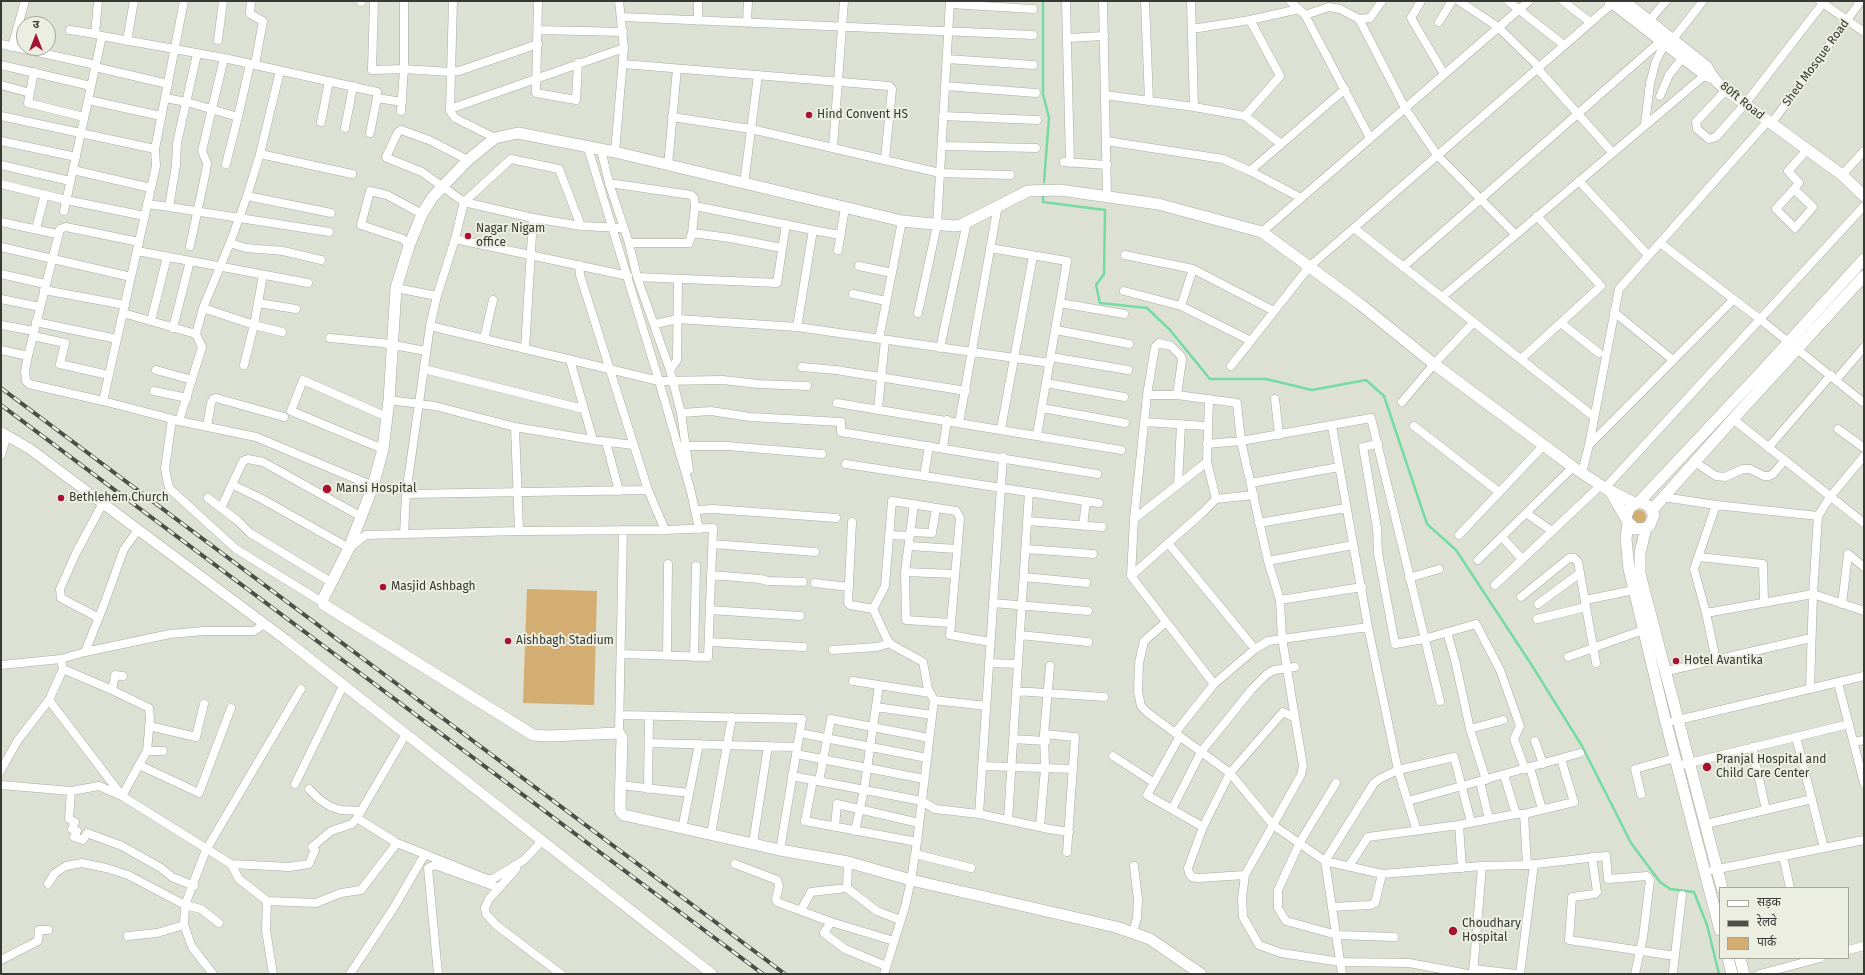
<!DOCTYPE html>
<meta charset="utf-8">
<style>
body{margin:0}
#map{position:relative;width:1865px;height:975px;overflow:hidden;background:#dde1d3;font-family:"Fira Sans","Noto Sans Devanagari",sans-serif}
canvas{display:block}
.frame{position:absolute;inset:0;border:2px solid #383934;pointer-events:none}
.legend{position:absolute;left:1719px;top:887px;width:130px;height:72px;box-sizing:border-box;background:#ebeee0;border:1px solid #a3a69b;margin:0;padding:5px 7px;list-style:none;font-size:12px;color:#383934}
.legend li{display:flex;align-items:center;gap:8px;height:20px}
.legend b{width:20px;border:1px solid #a3a69b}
.north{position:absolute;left:16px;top:16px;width:40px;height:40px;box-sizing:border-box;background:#ebeee0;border:1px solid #a3a69b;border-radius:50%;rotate:0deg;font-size:11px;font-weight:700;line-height:16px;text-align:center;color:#383934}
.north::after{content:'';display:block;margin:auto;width:14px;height:18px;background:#a81132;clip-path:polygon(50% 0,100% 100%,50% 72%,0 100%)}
</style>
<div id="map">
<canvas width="1865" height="975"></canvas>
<div class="frame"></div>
<ul class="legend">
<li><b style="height:5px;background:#fff"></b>सड़क</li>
<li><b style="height:5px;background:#4d4e48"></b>रेलवे</li>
<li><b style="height:11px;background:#d3ad72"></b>पार्क</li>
</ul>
<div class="north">उ</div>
</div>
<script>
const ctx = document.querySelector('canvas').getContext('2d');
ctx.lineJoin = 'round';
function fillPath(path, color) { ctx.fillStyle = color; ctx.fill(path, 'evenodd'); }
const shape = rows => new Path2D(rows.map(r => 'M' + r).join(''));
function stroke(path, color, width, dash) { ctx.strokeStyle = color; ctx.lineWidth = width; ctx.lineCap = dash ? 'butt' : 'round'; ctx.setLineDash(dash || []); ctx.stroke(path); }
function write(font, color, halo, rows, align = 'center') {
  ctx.font = font + ' "Fira Sans",sans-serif'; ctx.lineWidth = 4; ctx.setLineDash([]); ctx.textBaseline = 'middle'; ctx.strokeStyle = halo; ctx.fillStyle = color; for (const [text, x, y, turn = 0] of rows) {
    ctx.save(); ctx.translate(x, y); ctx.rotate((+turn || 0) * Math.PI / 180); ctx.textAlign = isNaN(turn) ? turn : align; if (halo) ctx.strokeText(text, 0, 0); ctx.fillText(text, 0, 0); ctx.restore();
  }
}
fillPath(shape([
 '1632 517a7 7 0 1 1 14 0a7 7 0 1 1-14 0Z',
 [527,589,597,591,594,705,523,703]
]), '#d3ad72');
stroke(shape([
 [1043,1,1043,94,1049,118,1044,182],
 [1043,194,1043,202,1105,210,1104,274,1096,285,1100,303,1147,308,1170,330,1210,379,1266,379,1312,390,1366,380,1384,396,1427,524,1456,550,1531,664,1582,746,1631,843,1660,882,1670,889,1694,892,1707,925,1719,974]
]), '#76dba3', 2.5);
const minor = shape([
 [251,1,250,14,263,21,255,65],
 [374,1,372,70,404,69,450,72,459,71,538,44],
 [453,1,450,111,455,118,495,138],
 [538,1,536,93,576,100,578,63],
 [1066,1,1070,163],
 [1103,1,1107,196],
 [1145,1,1149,101],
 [1191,1,1194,107],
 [1290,1,1305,15,1370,138],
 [1421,1,1411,18,1444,74],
 [1459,1,1498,27,1539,67],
 [1508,1,1564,45],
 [1563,1,1590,22],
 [1820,1,1864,32],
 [361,2,361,1],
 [950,4,1033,9],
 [1305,15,1329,7,1340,9,1359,19,1405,108,1437,155,1515,234],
 [621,17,1033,35],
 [1359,19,1370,18,1382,1],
 [698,21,698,1],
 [1649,21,1666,1],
 [1439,22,1452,1],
 [747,23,748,1],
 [1192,29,1250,20,1299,9],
 [70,30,95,34],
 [538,30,623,32],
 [102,36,224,58,377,92,377,98,370,133],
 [1067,38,1104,36],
 [218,40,223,1],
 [127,41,134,1],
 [1670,43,1703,1],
 [1,44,96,65],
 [12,47,25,1],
 [947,59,1033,65],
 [623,64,889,86,892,89,885,159],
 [1,65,91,86],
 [95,67,168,84],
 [1537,68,1612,152],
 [34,72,28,103,84,117],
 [1,85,30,93],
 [945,86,1036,93],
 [1726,90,1696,122,1697,129,1709,139,1716,137,1745,104,1823,3],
 [1105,95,1194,107,1245,116,1281,144],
 [1660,96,1669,75,1683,57],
 [165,98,187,102,238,117,250,64],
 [377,98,402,102],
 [88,100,161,116],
 [450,109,624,48],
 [401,111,404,69,404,1],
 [1,116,155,149],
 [943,116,1037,120],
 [1245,116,1280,76,1250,20],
 [672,117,751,129,940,173,1010,175],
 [321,122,329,81],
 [1771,124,1861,1],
 [1645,125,1650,83,1656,61,1665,43],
 [345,128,353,86],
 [1,141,76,157],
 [1106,141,1223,159,1250,171,1301,198],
 [942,146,1036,148],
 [833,147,844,1],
 [588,148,659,381,691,492,699,529],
 [601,150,609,183,629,243,637,277,670,370,681,413,689,470],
 [615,152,624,48,619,1],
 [260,154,352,174],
 [468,160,429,140,401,130,398,132,386,157,387,158,422,172,464,202,533,218,581,226,623,228],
 [1064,162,1107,165],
 [226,164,238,117],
 [1,165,70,181],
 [668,165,677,69],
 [73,170,151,188],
 [1250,171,1345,89],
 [1842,175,1864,151],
 [1579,181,1648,255],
 [609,183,691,195,694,198,695,206,813,230,797,327],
 [1,184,66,200,145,216],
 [744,184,758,75],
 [1794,189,1813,207,1795,228,1776,209,1794,189,1799,183,1788,171,1807,150],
 [247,196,331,213],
 [147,204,169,207,176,165,177,143,197,54],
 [169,207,329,232],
 [64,211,102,36,95,34,98,1],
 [1,222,57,234],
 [1354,228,1593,416],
 [36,229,45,194],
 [813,230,840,235],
 [1262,232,1529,1],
 [692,233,730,238,782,248],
 [455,239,628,276],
 [139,242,66,227,60,229,28,356,25,371,26,381,29,384,103,401,172,419,165,469,169,488,236,549,322,602],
 [230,243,246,248,283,251,321,260],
 [629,243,689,243,692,233,695,206],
 [1660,243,1761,320,1864,403],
 [190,246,206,171,207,163,202,151,224,58],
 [409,246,403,239,361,225,370,191,387,195,422,214],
 [1,247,131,277],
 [990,248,1067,261,1037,435],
 [838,250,845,208],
 [137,251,308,283],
 [1125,255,1193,269,1274,311],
 [579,265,580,275,648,490,665,530],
 [859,266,892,273],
 [1403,267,1662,40],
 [1,274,45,284],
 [637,277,777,283,786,224],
 [396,288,437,296],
 [44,290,125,305],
 [1124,291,1181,306,1251,341],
 [853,294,886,301],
 [1442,297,1705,75],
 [1,299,40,307],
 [258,303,296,309],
 [1060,303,1124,314],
 [1181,306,1193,269],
 [203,308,254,325,282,332],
 [1614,312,1673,360],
 [123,313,196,334],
 [918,313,937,225,950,1],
 [151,321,167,257],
 [36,322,117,339],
 [1561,323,1599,353],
 [655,324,678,319,797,327,1050,363],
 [1,325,34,331],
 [430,326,659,381,723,380,758,384,807,386],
 [173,328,190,261],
 [1056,330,1129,344],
 [33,336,65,343,60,364,108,375],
 [330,338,382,343,426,351],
 [484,339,493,300],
 [879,339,902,221],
 [940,348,967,222],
 [525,349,533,218],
 [1,350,28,356],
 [1051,357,1128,370],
 [1521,359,1601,286,1537,216],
 [570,360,593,440],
 [244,365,254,325,263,275],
 [1231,366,1309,267,1613,3],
 [802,367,836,370,966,391],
 [424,369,583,409],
 [156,370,192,380],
 [670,370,677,360,678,279],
 [1836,380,1864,347],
 [1046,383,1124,397],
 [154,391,187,398],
 [1147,395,1177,395,1237,403,1241,441,1268,561,1280,600,1282,638,1295,718],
 [1177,395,1182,360,1181,356,1171,346,1159,343,1155,347,1147,395,1134,519,1131,576,1214,684],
 [1275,399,1279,435],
 [389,400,435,406,515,427,593,440,633,445],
 [103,401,156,166,155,149,184,1],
 [1402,402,1434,364,1474,322],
 [837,403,1121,450],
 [1042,408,1125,423],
 [878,409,885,340],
 [681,413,711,411,750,417,841,422,841,432,1097,474],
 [1733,419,1864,523],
 [174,420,256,437,373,486],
 [179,421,202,347,196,334,203,308,230,243,247,196,260,154,280,71],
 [1144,422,1207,426],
 [959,423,998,205],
 [1332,426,1368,627,1398,770,1417,831],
 [1414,426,1499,492],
 [207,427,211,403,213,399,216,398,284,417],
 [515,427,519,531],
 [1001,429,1033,256],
 [1838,429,1864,448],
 [606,442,619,491],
 [1207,444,1241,441,1371,418,1440,701],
 [1378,444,1363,447,1377,528,1378,553,1395,644,1424,639,1476,624,1500,670,1520,726,1514,739,1525,769],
 [1589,445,1733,300],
 [686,446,727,446,822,454],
 [943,448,947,420],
 [1768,448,1831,375],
 [383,449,291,411,303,380,387,417],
 [1,455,7,435],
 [1695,462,1716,476,1725,477,1743,469,1750,469,1764,476,1769,476,1773,474,1784,461],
 [846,464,1099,503],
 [1582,473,1589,445,1619,289,1767,122],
 [924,476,929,446],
 [1251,483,1339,467],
 [233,485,262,499,349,548,366,535,519,531,665,530,713,528,708,657,622,654],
 [1178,485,1181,424],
 [1605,488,1864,206],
 [406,494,648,490],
 [1663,497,1716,505,1818,516],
 [208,498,238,521,250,533,331,582],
 [1216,499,1254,495],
 [914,504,905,572,906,620,951,623],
 [221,508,243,461,248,459,263,462,360,516],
 [695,510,713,509,836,518],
 [1526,513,1552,531],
 [1134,519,1207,462],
 [1028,521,1102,527],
 [852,522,848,603,850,605,873,609,887,639,892,645,923,662,928,689,934,700],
 [1259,523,1346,508],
 [1083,526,1086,501],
 [910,532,932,533,936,508],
 [404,534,406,494,430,326,437,296,455,239,464,202,511,159,559,169,581,226],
 [889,535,910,536],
 [1459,535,1544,445],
 [1502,537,1522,559],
 [1168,543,1255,649],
 [713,544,815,552],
 [909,546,957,549],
 [1026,549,1093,554],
 [1699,557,1763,564,1764,602],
 [1478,560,1573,467],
 [1268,561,1353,545],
 [905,572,954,574],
 [711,575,760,579,768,581,803,582],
 [1131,576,1202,513,1216,499,1207,462,1209,399],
 [1024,577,1086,583],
 [1409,578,1439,569],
 [815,583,849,587],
 [1495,585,1601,485],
 [1521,597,1569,558,1574,558,1578,562,1596,663],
 [1280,600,1362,587],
 [1585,600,1634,590],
 [993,603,1088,611],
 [1538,604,1580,573],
 [1842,604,1848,554,1864,567],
 [873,609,885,586,892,501,956,511,960,518,950,635,990,642],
 [710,610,800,616],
 [1706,613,1813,594,1864,611],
 [99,618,61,598,60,589,76,553,103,503],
 [1537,619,1586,607],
 [1166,622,1144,641,1139,663,1138,692,1141,706,1148,713,1230,773,1273,825,1325,861,1382,874,1482,866,1527,865,1606,856,1608,879,1647,876,1650,880,1643,937,1635,974],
 [1447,632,1455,660,1470,729,1486,780],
 [1020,635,1088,642],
 [709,642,803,647],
 [833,650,877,647,890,643],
 [85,652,103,607,124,549,138,530],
 [667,656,668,564],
 [694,657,696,566],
 [1568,657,1643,630],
 [1716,660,1706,613,1694,569,1716,505],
 [989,663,1018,664],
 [1,665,61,659,85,652,170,634,204,631,254,631,264,624],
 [1667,671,1811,638],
 [853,681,930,693],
 [1838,683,1864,783],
 [1810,688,1813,594,1818,516,1830,497,1864,456],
 [112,690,115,675,123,676],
 [1016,691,1104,697],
 [49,700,122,796,231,864,239,879,267,901,316,903,341,893,361,890,397,843],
 [876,707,932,715],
 [621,715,802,719,780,850],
 [1674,721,1864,676],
 [149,726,196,737,204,704],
 [1470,729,1503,720],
 [619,733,623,530],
 [800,733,927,758],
 [1175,733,1214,684,1255,649,1268,641,1368,627],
 [1044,734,1075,737,1067,852],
 [1180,736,1147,795,1203,827],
 [1796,737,1824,848],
 [1013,739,1046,741],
 [1535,741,1543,764],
 [1854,742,1864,740],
 [649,743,797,747],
 [1752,747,1766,810],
 [147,751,163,751],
 [796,754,924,779],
 [1113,756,1153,782],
 [139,765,199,793,231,708],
 [982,766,1073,769],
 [1677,766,1849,724],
 [1530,768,1542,809],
 [1,770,18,740,49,700,63,669,62,664],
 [1504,775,1516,814],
 [792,776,922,801,935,809,979,814,1049,829,1069,832],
 [813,780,805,821,917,842],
 [819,781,831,719,929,738],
 [1480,782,1489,819],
 [1336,783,1300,842,1278,890,1278,908,1286,921,1337,935,1394,937],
 [295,784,343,686],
 [1,785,71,791,99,786,122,796,139,765,147,751,150,719,149,708,112,690,63,669],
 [620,785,689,793],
 [309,789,319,799,331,807,341,810,361,811],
 [648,789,649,716],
 [71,791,69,819,75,822,72,829,77,831,74,837,83,840,87,833,122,846,161,868,172,877,194,886],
 [1641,794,1635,769,1675,758],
 [1408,801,1580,753],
 [1172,809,1201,752,1252,689,1267,674,1274,670,1295,667],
 [979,814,1003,457],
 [1524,814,1527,865],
 [357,818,397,843,487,879,493,879,524,860,543,840],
 [1008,820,1029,492],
 [1706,824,1812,799],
 [1459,825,1462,868],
 [1040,826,1045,768,1044,734,1050,666],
 [835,827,837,804,919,823],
 [682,829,699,744],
 [855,831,864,790,879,685],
 [711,834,732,717],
 [753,843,768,746],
 [915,854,971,868],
 [1783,856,1790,888],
 [1592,857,1597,892,1595,894,1572,897,1569,940,1675,956],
 [231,864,289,867,309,864,315,850,312,847,331,831,352,824,357,818,406,734],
 [735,864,777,880,779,886,776,899,777,902,831,922,894,941],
 [1349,866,1368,837,1459,825,1516,814,1524,814,1574,802,1561,759],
 [516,869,489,899,485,908,486,914,496,925,561,974],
 [1713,870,1864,840],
 [1245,875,1198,878,1192,877,1189,873,1188,868,1203,827,1230,773,1283,712,1295,718,1303,766,1301,775,1245,875,1242,898,1243,917,1259,945,1281,953,1341,962,1409,963,1468,974],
 [48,884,55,873,66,866,82,863,106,868,128,875,185,905,201,909,219,923],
 [847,888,848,862],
 [267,901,266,930,273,974],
 [1332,907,1370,905,1375,903,1382,874],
 [801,910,811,892,847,888,877,911,900,920],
 [831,922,824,933,845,949,886,966],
 [1133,932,1137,918,1138,900,1134,866],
 [128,936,157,933,184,925],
 [1848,950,1864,946],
 [1,960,38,941,39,930,48,930],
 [1473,969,1517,974],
 [1673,972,1682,895],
 [213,974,192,947,184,925,185,905,206,850,301,689],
 [350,974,393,909,425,854],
 [438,974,428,868,435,865,499,888],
 [884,974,905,907,911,880,917,842,934,700,986,706],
 [1342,974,1325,861,1374,783,1381,778,1398,770,1454,757,1471,822],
 [1473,974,1482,866],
 [1520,974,1534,864],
 [1760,974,1820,958]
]);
const tertiary = shape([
 [1,432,30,449,286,640,712,974]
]);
const secondary = shape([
 [1610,1,1705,75,1714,78],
 [1624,1,1706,66,1714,79,1726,90,1842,175,1864,196],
 [1610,491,1628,522,1635,529,1646,528,1650,525,1654,515,1649,506,1639,502,1630,507,1626,517],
 [1639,502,1764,369,1864,259],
 [1652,510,1733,419,1864,276],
 [1628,522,1626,539,1629,569,1666,723,1720,930],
 [1646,528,1640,553,1640,574,1722,888],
 [1728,958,1732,974],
 [1740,958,1744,974],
 [1201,974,1150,939,1116,927,911,880,848,862,780,850,624,815,621,812,620,808,622,738,619,733,549,736,533,735,323,604,323,599,349,548,373,486,383,449,389,400,396,288,409,246,422,214,432,198,443,186,468,160,495,138,518,133,615,152,902,221,954,226,961,225,1028,191,1060,190,1158,204,1262,232,1360,304,1434,364,1573,467,1605,488,1634,503]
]);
stroke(minor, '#a8ab9e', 9);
stroke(tertiary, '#a8ab9e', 11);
stroke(secondary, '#a8ab9e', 12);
stroke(minor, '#fff', 8);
stroke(tertiary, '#fff', 10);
stroke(secondary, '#fff', 11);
const rail = shape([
 [1,388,785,974],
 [1,405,763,974]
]);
stroke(rail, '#4d4e48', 4);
stroke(rail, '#ebeee0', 2.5, [8]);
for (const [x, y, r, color] of [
 [809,115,4,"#a81132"],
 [468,236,4,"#a81132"],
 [327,489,5,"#a81132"],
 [61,498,4,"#a81132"],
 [383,587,4,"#a81132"],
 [508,641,4,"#a81132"],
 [1676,661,4,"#a81132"],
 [1707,767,5,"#a81132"],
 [1453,931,5,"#a81132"]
]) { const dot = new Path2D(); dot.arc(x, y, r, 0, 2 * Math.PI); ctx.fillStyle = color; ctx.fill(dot); stroke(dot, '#ebeee0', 1.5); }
write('12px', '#383934', '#ebeee0', [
 ["Shed Mosque Road",1816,63,-54],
 ["80ft Road",1742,101,39]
]);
write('12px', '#383934', '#ebeee0', [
 ["Hind Convent HS",817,115],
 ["Nagar Nigam",476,229],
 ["office",476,243],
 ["Mansi Hospital",336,489],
 ["Bethlehem Church",69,498],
 ["Masjid Ashbagh",391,587],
 ["Aishbagh Stadium",516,641],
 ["Hotel Avantika",1684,661],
 ["Pranjal Hospital and",1716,760],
 ["Child Care Center",1716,774],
 ["Choudhary",1462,924],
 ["Hospital",1462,938]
], 'left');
</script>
